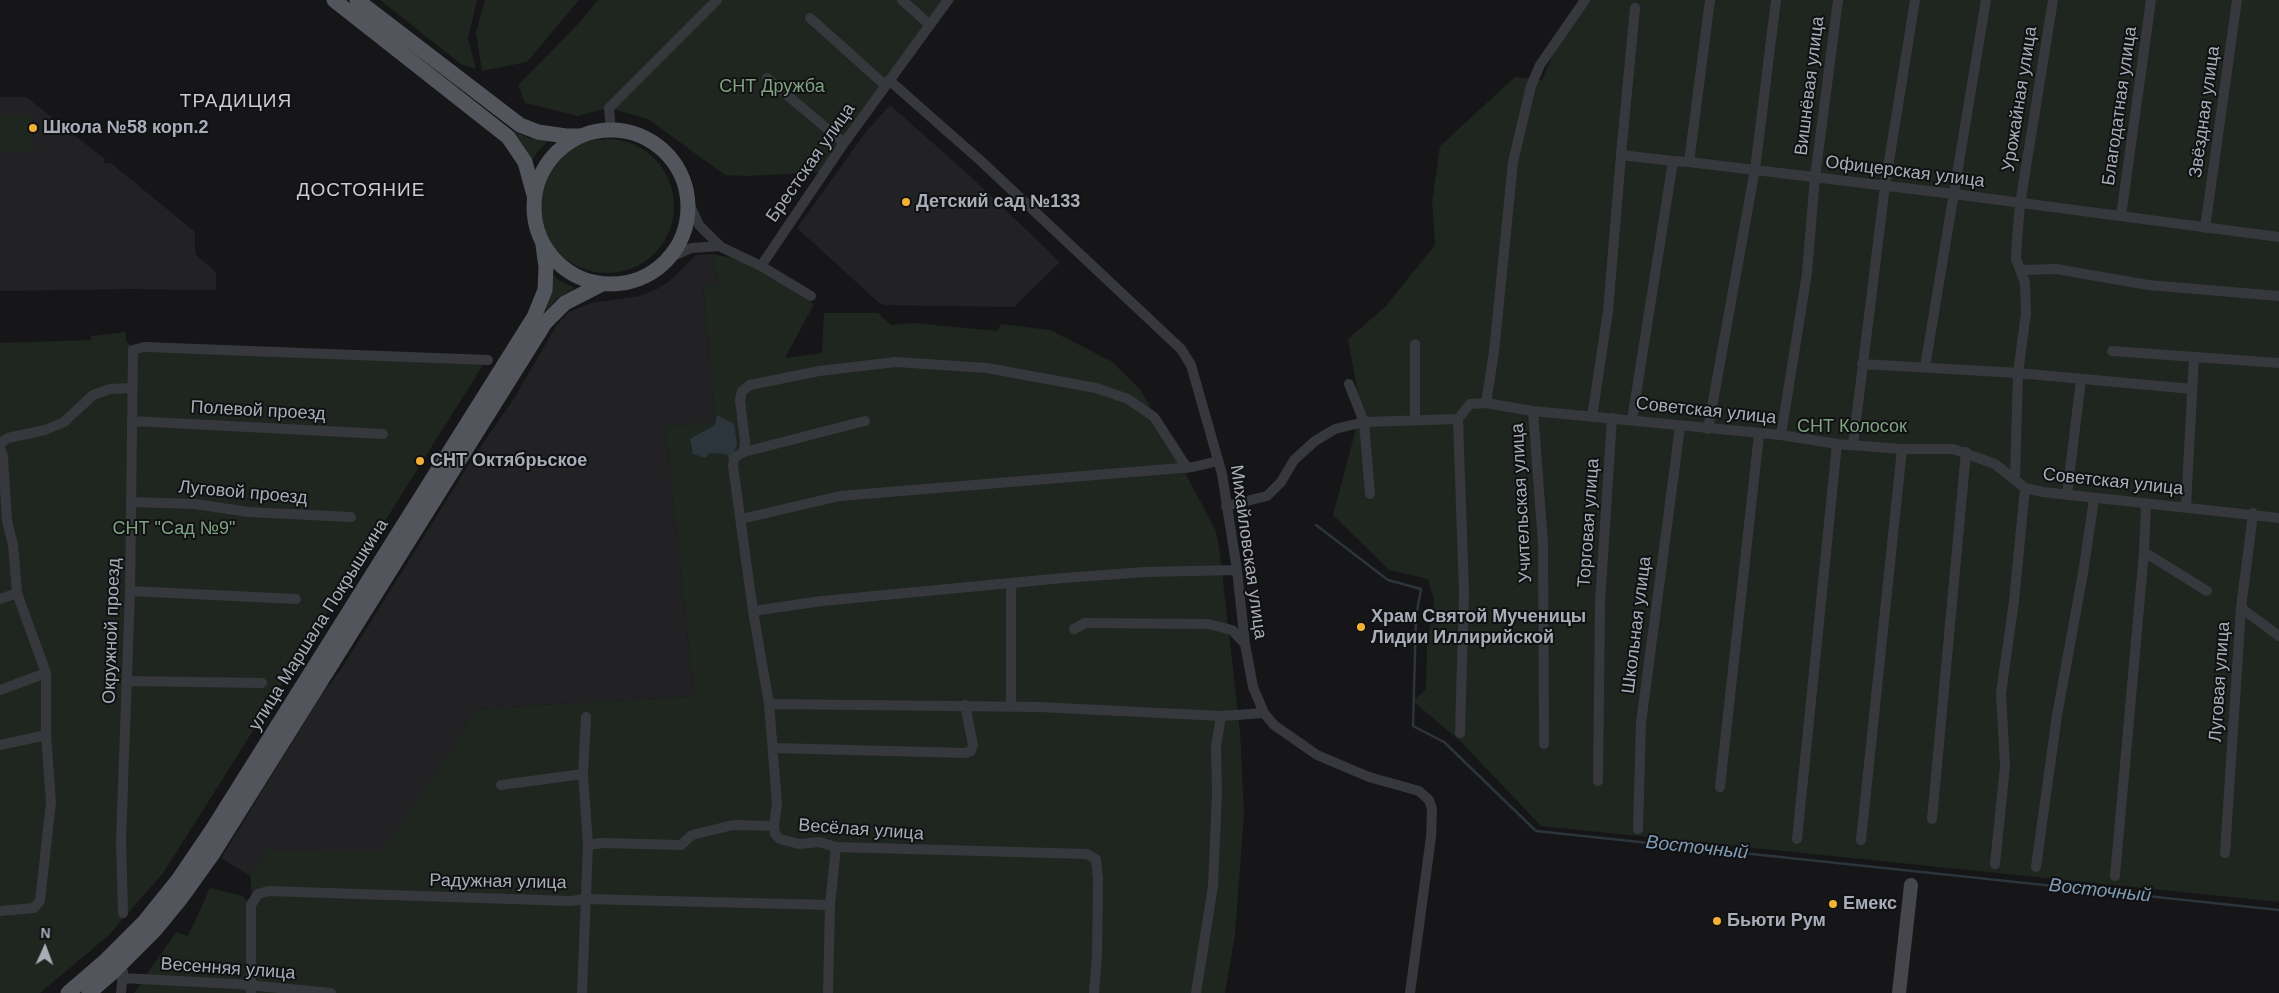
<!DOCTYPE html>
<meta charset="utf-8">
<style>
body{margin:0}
#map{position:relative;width:2279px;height:993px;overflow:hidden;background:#161618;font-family:Arial,sans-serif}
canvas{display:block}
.north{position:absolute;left:20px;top:923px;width:50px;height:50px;-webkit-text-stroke:4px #111113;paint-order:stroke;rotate:2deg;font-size:14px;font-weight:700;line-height:20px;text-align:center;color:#a8adb8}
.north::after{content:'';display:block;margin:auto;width:18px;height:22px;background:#a8adb8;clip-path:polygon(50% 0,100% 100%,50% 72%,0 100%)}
</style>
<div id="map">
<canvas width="2279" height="993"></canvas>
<div class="north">N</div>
</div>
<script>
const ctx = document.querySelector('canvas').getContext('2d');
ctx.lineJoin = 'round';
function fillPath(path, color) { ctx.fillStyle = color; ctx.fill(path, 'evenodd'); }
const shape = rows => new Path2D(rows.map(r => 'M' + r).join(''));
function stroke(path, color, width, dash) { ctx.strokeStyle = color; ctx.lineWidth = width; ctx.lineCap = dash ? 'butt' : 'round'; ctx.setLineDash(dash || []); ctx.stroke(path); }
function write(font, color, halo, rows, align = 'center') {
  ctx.font = font + ' Arial,sans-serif'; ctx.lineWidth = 4; ctx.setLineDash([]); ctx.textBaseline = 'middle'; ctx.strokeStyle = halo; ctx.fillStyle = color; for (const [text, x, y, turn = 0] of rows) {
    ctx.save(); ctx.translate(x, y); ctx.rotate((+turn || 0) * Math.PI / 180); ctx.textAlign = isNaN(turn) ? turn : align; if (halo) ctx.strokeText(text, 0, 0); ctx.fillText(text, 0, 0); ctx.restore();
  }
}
fillPath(shape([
 [0,97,26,97,106,160,102,163,111,163,195,232,195,254,216,272,216,290,127,289,0,291],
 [890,105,969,175,1060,262,1014,307,885,305,878,302,797,228,865,133],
 [713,254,717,285,703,287,715,421,665,427,694,696,475,709,462,733,383,852,266,850,250,876,221,858,321,695,340,671,476,453,515,397,556,326,569,312,592,303,640,296,657,289,671,280,696,255]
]), '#222225');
fillPath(shape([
 [380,0,477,0,468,38,476,69,461,64],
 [485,0,579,0,527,62,482,71,476,32],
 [598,0,955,0,823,172,746,176,725,175,648,119,609,108,577,116,525,103,518,85,580,22],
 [1582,0,2279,0,2279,902,1541,826,1462,743,1413,701,1426,689,1427,645,1434,600,1428,579,1389,570,1333,515,1361,410,1348,339,1385,307,1435,245,1432,201,1440,146,1515,77,1542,80,1568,19],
 [32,114,33,152,0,152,0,115],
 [511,130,529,138,549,140,537,152,529,167],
 '540 206a67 67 0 1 1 134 0a67 67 0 1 1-134 0Z',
 [713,254,737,259,784,284,814,304,785,358,822,353,824,313,878,313,891,325,913,323,997,331,1001,324,1050,330,1111,361,1140,389,1150,406,1158,428,1182,467,1216,531,1220,554,1240,731,1244,813,1235,935,1225,993,134,993,176,932,188,936,210,888,243,896,246,900,252,898,250,876,266,850,383,851,462,733,475,709,694,696,665,427,715,421,703,286,717,285],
 [548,271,560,281,575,288,558,298,543,313],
 [126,332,126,341,139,352,485,362,164,872,108,936,40,993,0,993,0,343,91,340,91,336]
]), '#1e261f');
fillPath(shape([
 [717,415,734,424,737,444,734,452,728,459,727,454,709,453,706,458,693,454,690,439,715,425]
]), '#2c353c');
stroke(shape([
 [1316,525,1388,580,1421,589,1416,617,1413,726,1444,742,1536,831,2279,910]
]), '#2c353c', 2.5);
stroke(shape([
 [902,0,930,25],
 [1710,0,1689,162,1954,194,2279,237],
 [810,18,885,85],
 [767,78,844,143],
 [889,80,982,162,1181,349,1191,365,1222,474,1237,570,1245,644,1253,687,1264,713,1274,725,1317,755,1369,777,1419,791,1429,800,1432,809,1431,837,1410,993],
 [611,130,609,108,717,0],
 [1621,155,1635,8],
 [689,203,699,225,721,247,761,266,811,296],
 [2121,216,2151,0],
 [2205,228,2237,0],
 [671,257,691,248,720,246],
 [761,266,844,143,948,0],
 [2021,270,2056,269,2148,285,2279,296],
 [2112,351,2279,363],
 [1862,364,2018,373,2192,389],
 [1925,367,1986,0],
 [1349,384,1364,422,1370,494],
 [1486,403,1494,352,1513,162,1531,86,1540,65,1585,0],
 [1533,411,1543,543,1544,744],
 [1592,417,1608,311,1621,155,1673,161],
 [1415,419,1415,344],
 [1458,419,1464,593,1460,733],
 [1632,420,1673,161,1689,162],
 [132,421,383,434],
 [1708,429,1755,169,1776,0],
 [1781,435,1807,273,1815,177,1838,0],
 [0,443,8,438,45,430,64,422,93,395,110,389,131,388],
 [1853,445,1885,186,1915,0],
 [0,448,3,456,7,521,13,545,17,593,46,673,46,735,51,802,40,901,34,908,0,911],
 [744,452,865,421],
 [2015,478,2018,373,2026,313,2025,283,2016,259,2017,240,2020,204,2053,0],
 [2067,495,2081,379],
 [131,502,195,504,248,512,351,517],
 [1226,506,1267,496,1281,482,1294,460,1315,441,1335,429,1364,422,1458,419,1470,404,1486,403,1533,411,1781,435,1837,444,1902,449,1953,449,1995,464,2025,488,2043,492,2279,518],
 [2186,506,2194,357],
 [741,519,840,496,1193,467,1218,461],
 [2144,552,2207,591],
 [1011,583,1011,706],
 [130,591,296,599],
 [0,599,17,593],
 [2241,608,2279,636],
 [753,611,822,601,1063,578,1145,572,1237,570],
 [1074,629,1085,623,1208,624,1232,630,1245,644],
 [126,681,262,683],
 [0,690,46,673],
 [769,704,1039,707,1221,716,1264,713],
 [0,745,46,735],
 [774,748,966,753,971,751,973,745,965,705],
 [1598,781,1600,602,1612,418],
 [501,785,583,774],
 [1720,787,1759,434],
 [1932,819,1966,452],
 [1638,829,1641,723,1680,427],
 [1797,839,1837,444],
 [1861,840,1902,449],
 [588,845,602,843,681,845,692,835,733,825,774,826],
 [2225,853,2241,608,2253,513],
 [1995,864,2005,766,2001,693,2014,601,2025,488],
 [2036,867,2057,715,2083,573,2094,499],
 [2115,876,2144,552,2146,504],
 [123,913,121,840,130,591,133,350,144,347,488,360],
 [122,978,237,984,331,993],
 [121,993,123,972],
 [251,993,251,905,258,894,268,891,571,901,584,899,830,905],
 [582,993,588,845,583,774,586,717],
 [828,993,830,905,836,847],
 [1094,993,1097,955,1098,879,1096,859,1087,854,836,847,819,842,799,844,780,839,775,834,774,826,777,803,769,704,753,611,733,466,734,458,744,452,745,441,740,400,742,391,750,385,819,371,896,362,987,368,1096,388,1128,399,1154,417,1187,468],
 [1196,993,1213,886,1217,793,1216,746,1221,716]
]), '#37383d', 10);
stroke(shape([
 [1899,993,1911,885]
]), '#45474d', 14);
stroke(shape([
 [334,0,508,137,525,162,534,195],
 [357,0,520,125,538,132,566,136,581,136],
 '534 207a77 77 0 1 1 154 0a77 77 0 1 1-154 0Z',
 [68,993,104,962,145,921,178,880,212,830,534,317,545,290,546,267,543,245],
 [89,993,113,972,155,930,182,897,212,855,545,323,565,303,602,284]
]), '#53555c', 15);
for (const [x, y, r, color] of [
 [33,128,5,"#f2b134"],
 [906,202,5,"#f2b134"],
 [420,461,5,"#f2b134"],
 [1361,627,5,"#f2b134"],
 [1833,904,5,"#f2b134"],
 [1717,921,5,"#f2b134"]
]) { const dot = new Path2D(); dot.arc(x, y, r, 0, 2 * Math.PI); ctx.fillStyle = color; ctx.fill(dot); stroke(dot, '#111113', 2); }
write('18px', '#a8adb8', '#111113', [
 ["Вишнёвая улица",1810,86,-83],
 ["Урожайная улица",2020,99,-81],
 ["Благодатная улица",2120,106,-82],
 ["Звёздная улица",2205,112,-82],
 ["Брестская улица",811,163,-55],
 ["Офицерская улица",1905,172,7],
 ["Полевой проезд",258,411,3],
 ["Советская улица",1706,411,6],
 ["Советская улица",2113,482,6],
 ["Луговой проезд",243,493,5],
 ["Учительская улица",1522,503,-93],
 ["Торговая улица",1589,523,-86],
 ["Михайловская улица",1248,552,82],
 ["улица Маршала Покрышкина",319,625,-58],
 ["Школьная улица",1637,625,-83],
 ["Окружной проезд",112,631,-88],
 ["Луговая улица",2220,682,-86],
 ["Весёлая улица",861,830,4],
 ["Радужная улица",498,882,1],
 ["Весенняя улица",228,969,4]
]);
write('18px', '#7fa381', '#111113', [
 ["СНТ Дружба",772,87],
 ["СНТ Колосок",1852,427],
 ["СНТ \"Сад №9\"",174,529]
]);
write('bold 18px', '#a8adb8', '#111113', [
 ["Школа №58 корп.2",43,128],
 ["Детский сад №133",916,202],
 ["СНТ Октябрьское",430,461],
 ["Храм Святой Мученицы",1371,617],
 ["Лидии Иллирийской",1371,638],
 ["Емекс",1843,904],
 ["Бьюти Рум",1727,921]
], 'left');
ctx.letterSpacing = '1px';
write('19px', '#c9ccd4', '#111113', [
 ["ТРАДИЦИЯ",236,102],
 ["ДОСТОЯНИЕ",361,191]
]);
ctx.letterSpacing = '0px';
write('italic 19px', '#7f9bb3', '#111113', [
 ["Восточный",1697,848,6],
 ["Восточный",2100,891,6]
]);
</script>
